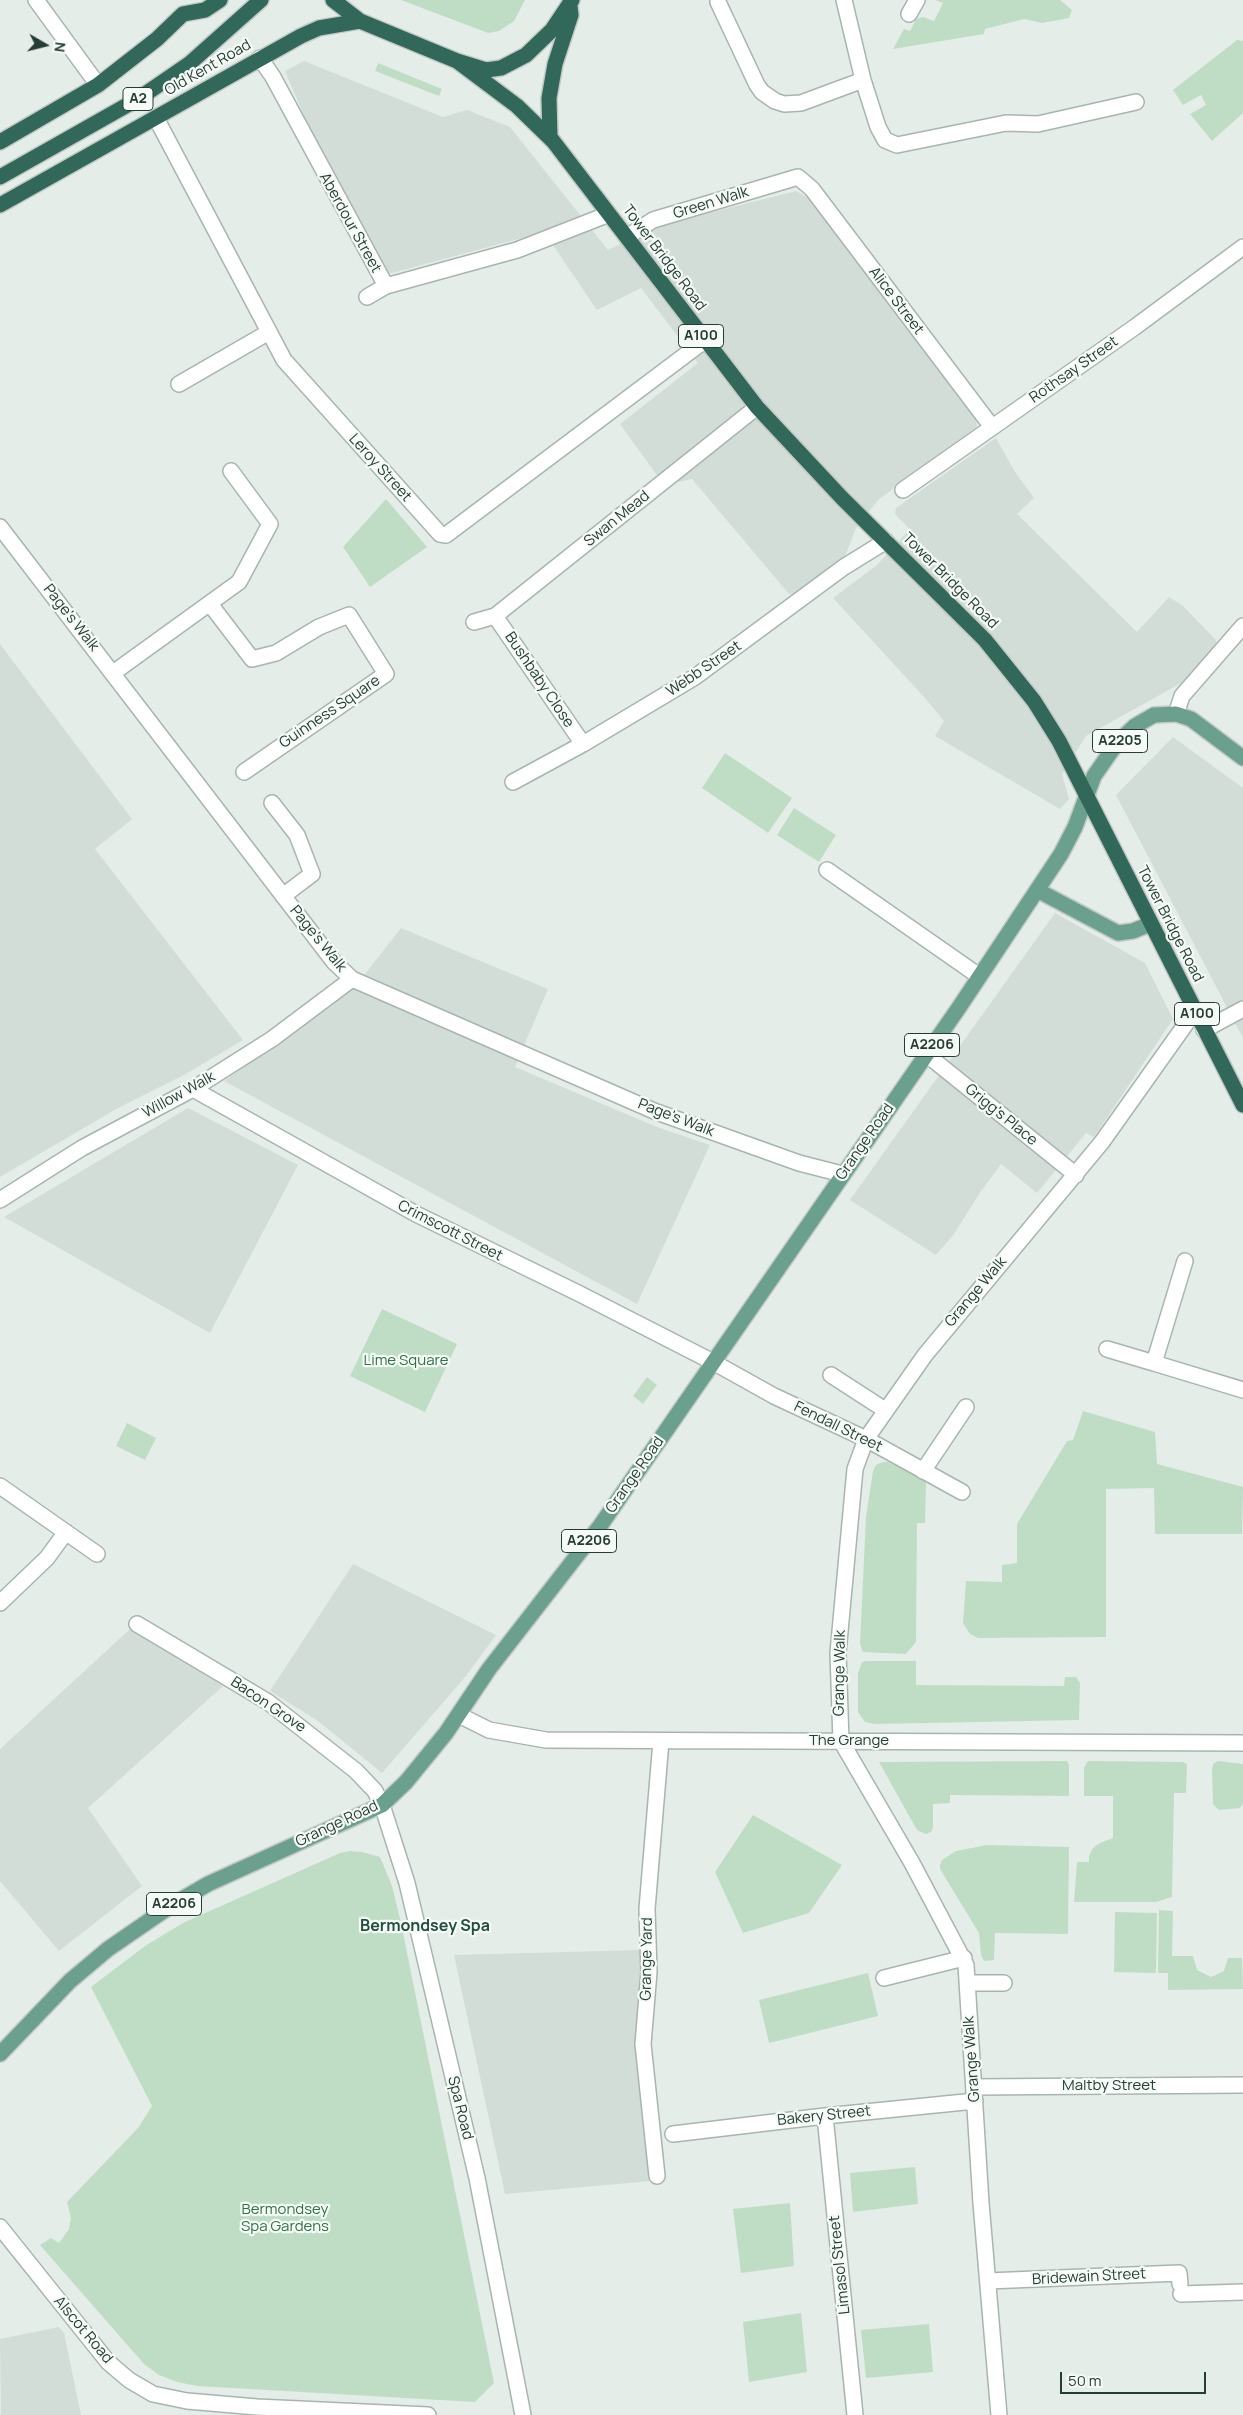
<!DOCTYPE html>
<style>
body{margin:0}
#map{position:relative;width:1243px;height:2415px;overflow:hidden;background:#e5ede9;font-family:Manrope,sans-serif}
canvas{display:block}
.north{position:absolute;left:20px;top:20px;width:50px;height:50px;-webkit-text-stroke:4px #f5faf7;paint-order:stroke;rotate:98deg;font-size:14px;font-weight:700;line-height:20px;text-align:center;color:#253e35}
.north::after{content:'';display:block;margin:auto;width:18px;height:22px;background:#253e35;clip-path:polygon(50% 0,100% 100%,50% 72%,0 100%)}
.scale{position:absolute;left:1060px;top:2372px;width:146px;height:22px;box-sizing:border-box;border:2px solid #253e35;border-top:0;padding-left:6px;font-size:15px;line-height:18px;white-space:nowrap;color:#253e35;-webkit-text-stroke:4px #f5faf7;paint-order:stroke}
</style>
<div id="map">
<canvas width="1243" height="2415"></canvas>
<div class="north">N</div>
<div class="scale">50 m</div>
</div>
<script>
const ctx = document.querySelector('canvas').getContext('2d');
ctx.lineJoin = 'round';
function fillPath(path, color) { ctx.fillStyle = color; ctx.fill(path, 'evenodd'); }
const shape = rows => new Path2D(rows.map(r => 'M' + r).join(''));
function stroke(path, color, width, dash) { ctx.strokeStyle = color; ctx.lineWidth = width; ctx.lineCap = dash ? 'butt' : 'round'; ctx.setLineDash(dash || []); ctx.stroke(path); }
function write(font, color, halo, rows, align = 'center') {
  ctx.font = font + ' Manrope,sans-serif'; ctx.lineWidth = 4.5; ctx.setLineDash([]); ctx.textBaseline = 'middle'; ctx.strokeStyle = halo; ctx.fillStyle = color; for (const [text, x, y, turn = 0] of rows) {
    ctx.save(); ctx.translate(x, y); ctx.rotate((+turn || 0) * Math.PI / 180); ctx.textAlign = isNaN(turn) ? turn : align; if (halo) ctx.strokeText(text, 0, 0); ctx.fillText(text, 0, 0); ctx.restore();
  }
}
fillPath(shape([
 [304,61,443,117,467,110,510,127,608,250,653,227,796,191,816,202,975,412,977,427,878,500,856,528,844,559,796,593,789,594,692,479,664,485,620,424,698,363,641,288,597,310,544,232,392,273,382,273,330,178,285,71],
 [996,438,1015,472,1034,498,1017,514,1137,632,1169,597,1182,605,1216,640,1216,650,1185,681,1086,736,1062,774,1069,799,1060,809,935,736,944,721,924,697,833,598,877,565,910,529,895,514,896,508],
 [0,644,132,819,95,849,243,1040,184,1075,118,1108,0,1177],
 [1173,737,1243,788,1243,1038,1116,795],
 [1055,913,1145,963,1173,1019,1094,1137,1086,1133,1037,1193,1001,1164,979,1194,954,1234,936,1255,850,1200],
 [401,928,548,989,515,1067,657,1127,710,1145,637,1304,224,1081,354,988],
 [188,1108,298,1165,210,1333,4,1217],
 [353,1564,496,1635,466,1676,382,1773,318,1721,270,1691],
 [130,1629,223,1686,88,1808,142,1886,59,1951,0,1881,0,1749],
 [640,1950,663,2180,505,2194,454,1955],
 [59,2327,64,2333,81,2415,1,2415,0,2339]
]), '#d3ddd7');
fillPath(shape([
 [401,0,525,0,514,21,499,31,488,33],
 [935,0,1060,0,1072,10,1069,18,1042,23,1024,19,985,29,984,34,893,49,904,29,910,31,916,19,923,17,934,21,943,3],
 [1237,40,1243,41,1243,113,1212,141,1190,114,1206,105,1201,95,1183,105,1173,90],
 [378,63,442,89,439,96,375,71],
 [386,499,427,547,370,587,343,547],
 [725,753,792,798,768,833,702,788],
 [794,808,836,835,819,862,777,835],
 [382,1309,457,1344,425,1412,350,1376],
 [647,1377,657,1385,643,1404,633,1396],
 [1083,1411,1155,1432,1157,1464,1243,1487,1242,1534,1155,1534,1154,1488,1106,1489,1106,1637,978,1638,970,1634,963,1623,966,1581,1002,1582,1002,1565,1017,1563,1017,1524,1067,1441,1073,1440],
 [127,1423,156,1438,145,1460,116,1446],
 [883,1462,888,1462,923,1479,926,1483,925,1523,917,1523,916,1642,906,1654,863,1652,860,1644,866,1517,873,1471,876,1465],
 [866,1661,916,1661,916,1685,1064,1686,1065,1677,1076,1677,1080,1683,1079,1720,875,1724,865,1722,858,1712,858,1673,862,1662],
 [1067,1761,1069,1765,1069,1796,950,1795,950,1803,933,1804,933,1828,931,1832,926,1834,917,1830,879,1762],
 [1090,1761,1183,1762,1187,1764,1186,1793,1174,1793,1172,1897,1156,1902,1074,1902,1077,1862,1089,1862,1089,1856,1093,1848,1100,1843,1113,1838,1113,1796,1084,1796,1084,1768,1087,1762],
 [1218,1761,1243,1764,1243,1804,1240,1808,1219,1810,1213,1804,1212,1770,1213,1764],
 [753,1815,842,1865,809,1913,743,1933,715,1872],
 [987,1845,1069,1847,1068,1934,995,1933,994,1960,984,1961,981,1955,979,1933,940,1869,940,1865,942,1860,956,1851],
 [350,1851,362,1852,380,1857,392,1886,401,1923,494,2383,475,2402,197,2386,177,2382,159,2375,144,2364,40,2245,51,2238,59,2243,69,2229,71,2218,67,2202,138,2128,152,2106,91,1987,145,1946,183,1923,340,1853],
 [1159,1910,1173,1911,1172,1956,1193,1956,1197,1970,1211,1977,1224,1971,1228,1958,1242,1958,1243,1989,1168,1990,1168,1973,1158,1973],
 [1115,1912,1157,1913,1156,1973,1114,1972],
 [868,1973,878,2016,769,2043,759,2000],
 [915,2167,918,2204,853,2212,850,2173],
 [790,2203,794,2266,741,2273,733,2209],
 [801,2313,807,2372,749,2382,743,2322],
 [929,2324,933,2372,866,2378,861,2330]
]), '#bfddc5');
const street = shape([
 [36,0,98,85],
 [844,0,863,80,878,127,885,140,897,145,1006,123,1038,124,1136,102],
 [718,2,757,85,762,92,775,101,784,104,801,103,863,80],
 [909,14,917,0],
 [260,58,273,77,386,286,517,250,609,214],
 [156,118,284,360,440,534,446,535,704,341],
 [627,237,653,220,798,177,812,189,992,427],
 [367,297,386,286],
 [179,384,269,332],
 [903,490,1135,327,1243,247],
 [0,527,334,962,352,979,654,1111,799,1163,842,1174],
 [210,604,252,659,276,653,319,627,349,615,386,674,244,772],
 [495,616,583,744],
 [474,622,495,616,757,407],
 [113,673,239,582,270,524,231,471],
 [1176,714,1182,696,1243,626],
 [513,782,583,744,695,677,844,567,886,541],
 [272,803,297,835,312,874,283,896],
 [827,870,979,976],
 [1204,1030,1243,1009],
 [926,1054,1076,1175],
 [193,1089,416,1214,578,1293,713,1362,774,1396,866,1439,962,1492],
 [0,1200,82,1148,193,1089,272,1039,352,979],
 [1185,1261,1154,1363,1243,1390],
 [1107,1349,1154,1363],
 [831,1375,885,1410],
 [923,1471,966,1407],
 [0,1486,97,1554],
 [0,1603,47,1558,66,1532],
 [137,1624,268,1702,356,1771,375,1791,382,1805,407,1883,477,2178,523,2415],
 [459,1715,489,1730,546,1740,1243,1743],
 [884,1978,964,1958],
 [967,1983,1004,1983],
 [974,2087,1243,2085],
 [825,2116,855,2415],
 [673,2134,825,2116,975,2101],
 [657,2176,643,2044,649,1972,647,1909,661,1741],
 [0,2227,108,2362,129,2380,153,2394,187,2401,257,2407,428,2415],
 [988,2281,1179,2273,1180,2284],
 [1181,2294,1243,2292],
 [999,2415,981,2203,966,1965,912,1863,841,1741,838,1653,855,1469,866,1439,925,1355,1102,1142,1195,1011]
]);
const primary = shape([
 [1037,890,1118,933,1133,931,1150,924],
 [0,2054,70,1981,108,1949,172,1905,208,1884,382,1805,406,1782,446,1733,489,1669,600,1526,960,1006,1061,854,1075,827,1094,776,1117,743,1135,726,1154,715,1176,714,1191,719,1243,758]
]);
const highway = shape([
 [333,0,360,21,457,61,486,70,501,68,526,55,552,30,572,0],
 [457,61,517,106,553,141,757,407,842,498,985,640,1034,701,1059,741,1243,1105],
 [550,138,549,98,555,64,571,15,570,6],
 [0,142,98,85,157,39,183,14,205,10,220,0],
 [0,177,138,99,189,64,261,0],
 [0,205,301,36,319,28,360,21]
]);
stroke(street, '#a8b5af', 18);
stroke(primary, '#c2c9c6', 18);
stroke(highway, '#c2c9c6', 18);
stroke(street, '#fff', 15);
stroke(primary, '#6ca08e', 15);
stroke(highway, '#326859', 15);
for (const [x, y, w] of [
 [138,99,30],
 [701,336,45],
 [1120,741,55],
 [1197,1014,45],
 [932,1045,55],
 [589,1541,55],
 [174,1904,55]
]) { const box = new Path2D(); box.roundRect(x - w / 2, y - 11.5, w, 23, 4); ctx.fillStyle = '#f5faf7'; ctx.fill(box); stroke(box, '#253e35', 1); }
write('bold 14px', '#253e35', null, [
 ["A2",138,99],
 ["A100",701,336],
 ["A2205",1120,741],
 ["A100",1197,1014],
 ["A2206",932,1045],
 ["A2206",589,1541],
 ["A2206",174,1904]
]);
write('15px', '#253e35', '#f5faf7', [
 ["Old Kent Road",208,68,-30],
 ["Green Walk",711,203,-17],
 ["Aberdour Street",350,223,61],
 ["Tower Bridge Road",664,258,53],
 ["Alice Street",896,301,53],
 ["Rothsay Street",1074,370,-35],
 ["Leroy Street",380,468,48],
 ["Swan Mead",617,519,-39],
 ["Tower Bridge Road",950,581,45],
 ["Page's Walk",71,618,52],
 ["Webb Street",704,669,-34],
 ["Bushbaby Close",539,680,56],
 ["Guinness Square",330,712,-34],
 ["Tower Bridge Road",1170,924,63],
 ["Page's Walk",318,939,51],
 ["Willow Walk",179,1095,-29],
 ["Grigg's Place",1001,1115,39],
 ["Page's Walk",676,1118,21],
 ["Grange Road",865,1142,-55],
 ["Crimscott Street",450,1231,27],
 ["Grange Walk",976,1292,-50],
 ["Fendall Street",838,1427,26],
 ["Grange Road",635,1475,-55],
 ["Grange Walk",840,1673,-89],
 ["Bacon Grove",268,1705,34],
 ["The Grange",849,1741],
 ["Grange Road",337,1824,-25],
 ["Grange Yard",647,1959,-89],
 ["Grange Walk",972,2059,-94],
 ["Maltby Street",1109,2086],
 ["Spa Road",460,2108,76],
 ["Bakery Street",824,2116,-6],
 ["Limasol Street",840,2265,-96],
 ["Bridewain Street",1089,2277,-3],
 ["Alscot Road",83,2330,50]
]);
write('15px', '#317245', '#f5faf7', [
 ["Lime Square",406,1361],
 ["Bermondsey",285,2210],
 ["Spa Gardens",285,2227]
]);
write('bold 16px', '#224f40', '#f5faf7', [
 ["Bermondsey Spa",425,1927]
]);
</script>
